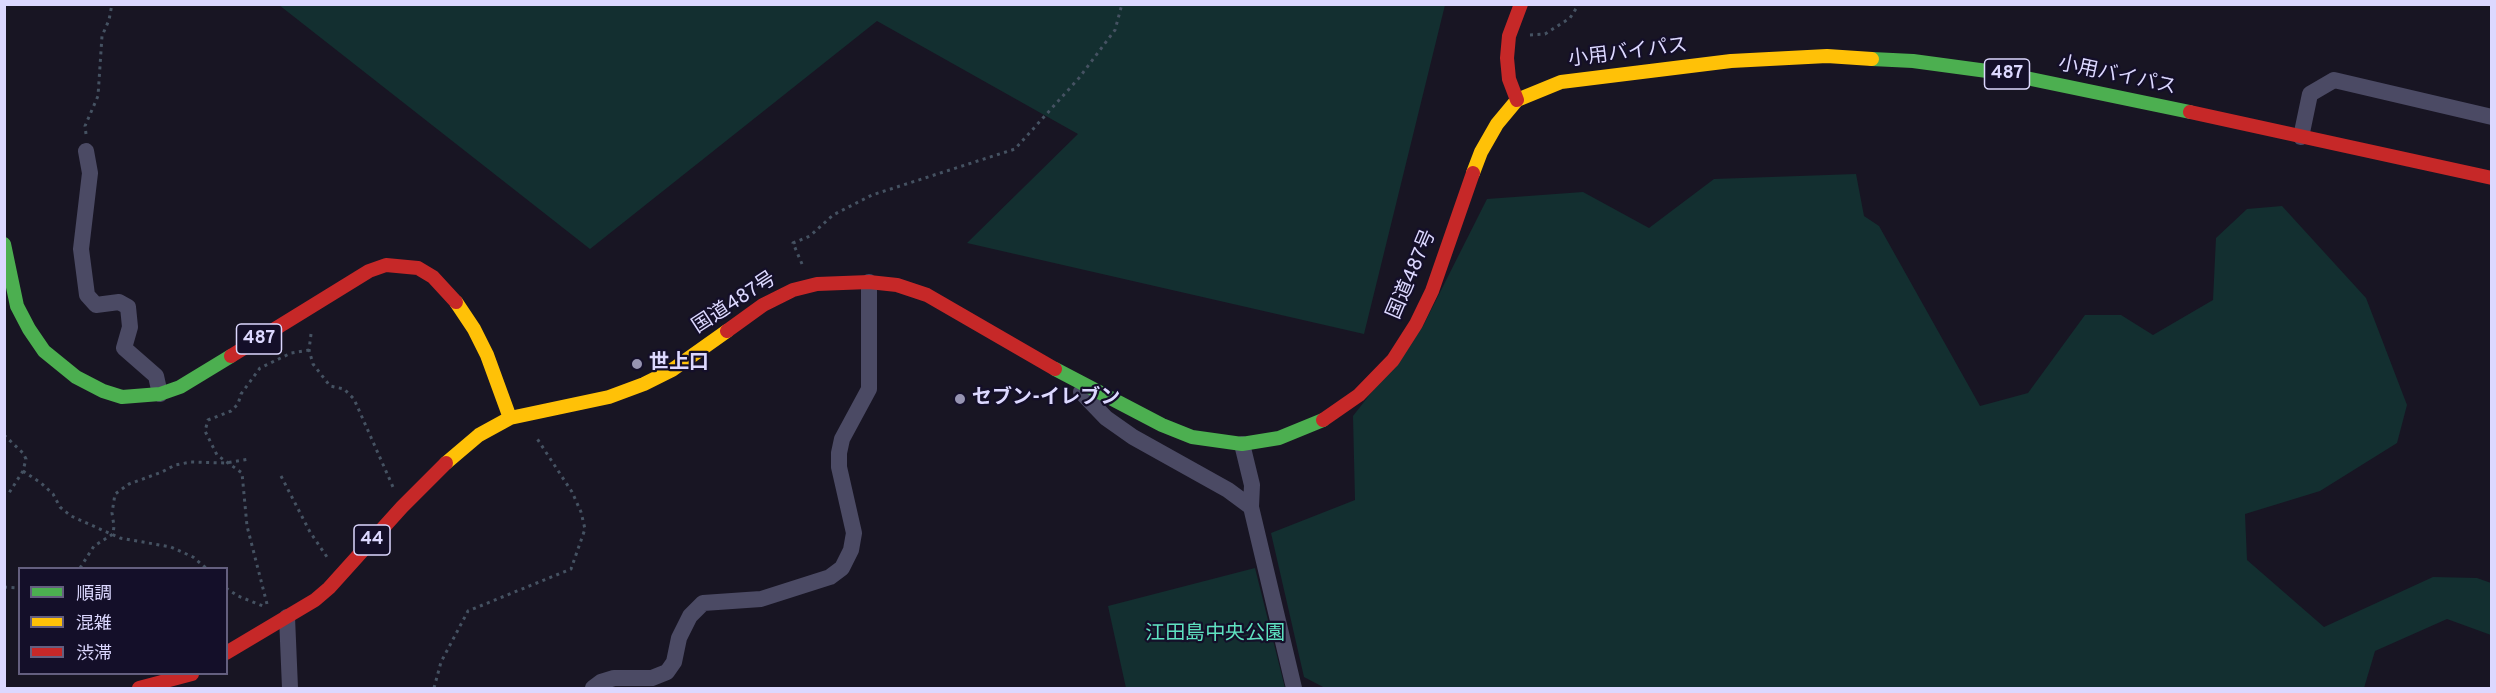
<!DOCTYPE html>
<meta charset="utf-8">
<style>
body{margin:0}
#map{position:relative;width:2496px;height:693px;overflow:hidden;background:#181523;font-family:Overpass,"Noto Sans JP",sans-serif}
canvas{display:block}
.frame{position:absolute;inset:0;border:6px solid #dcd8ff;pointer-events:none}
.legend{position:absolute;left:18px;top:567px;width:210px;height:108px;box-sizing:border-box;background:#140f29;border:2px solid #645f7f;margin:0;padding:8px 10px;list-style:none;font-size:18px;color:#dcd8ff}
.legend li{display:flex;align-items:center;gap:12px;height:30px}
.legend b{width:30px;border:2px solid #645f7f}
</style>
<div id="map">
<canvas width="2496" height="693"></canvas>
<div class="frame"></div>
<ul class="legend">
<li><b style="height:8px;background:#4caf50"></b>順調</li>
<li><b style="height:8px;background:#ffc107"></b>混雑</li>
<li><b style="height:8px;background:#c62828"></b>渋滞</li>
</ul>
</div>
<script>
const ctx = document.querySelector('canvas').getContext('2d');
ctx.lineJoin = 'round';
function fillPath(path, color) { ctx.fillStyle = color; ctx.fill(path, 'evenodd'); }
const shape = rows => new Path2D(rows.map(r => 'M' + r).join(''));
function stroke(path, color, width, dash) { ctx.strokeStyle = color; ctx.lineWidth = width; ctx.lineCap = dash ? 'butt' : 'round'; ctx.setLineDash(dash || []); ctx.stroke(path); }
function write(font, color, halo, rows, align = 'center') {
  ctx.font = font + ' Overpass,"Noto Sans JP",sans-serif'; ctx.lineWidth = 4.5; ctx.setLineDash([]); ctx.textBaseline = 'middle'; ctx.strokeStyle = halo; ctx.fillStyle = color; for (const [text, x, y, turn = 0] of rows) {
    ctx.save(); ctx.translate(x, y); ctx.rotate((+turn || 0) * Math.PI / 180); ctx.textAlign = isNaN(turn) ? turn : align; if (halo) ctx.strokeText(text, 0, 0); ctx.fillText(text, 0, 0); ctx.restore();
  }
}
fillPath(shape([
 [279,5,1445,5,1364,334,967,243,1078,134,877,21,590,249],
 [1856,174,1864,216,1879,226,1980,406,2028,393,2085,315,2121,315,2153,335,2213,300,2216,238,2247,209,2282,206,2366,298,2407,405,2397,443,2320,491,2245,514,2247,560,2324,627,2433,577,2477,578,2491,583,2491,635,2447,619,2375,651,2364,688,1325,688,1304,677,1271,533,1355,500,1353,416,1423,326,1487,199,1583,192,1649,228,1714,179],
 [1255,568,1285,688,1126,688,1108,606]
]), '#132f30');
stroke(shape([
 [1530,35,1545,34,1570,18,1579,4],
 [86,134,85,126,98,96,102,36,109,20,112,4],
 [802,264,793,243,810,236,833,215,872,195,1015,149,1079,78,1115,30,1122,4],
 [311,334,309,350,313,364,330,386,344,389,354,399,393,487],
 [4,435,23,453,26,459,23,471,9,493,4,493],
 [23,471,41,483,53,494,60,507,71,516,120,538,171,547,193,557,206,568],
 [281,476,310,532,327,557],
 [80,568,94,546,113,534,114,526,112,513,115,494,129,484,162,472,175,465,191,462,226,463,249,459],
 [4,587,20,588],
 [226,588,238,596,263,606],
 [267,604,247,526,242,473,217,455,205,431,208,420,231,411,238,404,241,394,260,368,291,353,309,350],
 [434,688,441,662,468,611,571,569,585,529,581,512,572,492,536,437]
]), '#455262', 3, [3, 4.5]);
stroke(shape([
 [2301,137,2310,94,2334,80,2492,117],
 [86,151,90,173,81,249,87,295,96,305,119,302,128,307,130,327,124,348,156,376,160,394],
 [1081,392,1106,418,1133,437,1228,490,1251,507,1294,688],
 [1242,444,1252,485,1251,507],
 [287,617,290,688],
 [593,688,601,682,614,678,652,678,667,672,674,662,679,638,690,616,703,603,761,599,830,577,842,568,851,550,854,533,839,467,839,453,842,439,869,389,869,282]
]), '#4b4a64', 16);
stroke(shape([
 [1872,59,1913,61,2002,73,2190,112],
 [4,244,17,306,29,329,44,351,76,377,103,391,122,397,160,394,180,387,231,356],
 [1055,369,1162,425,1192,437,1242,444,1279,438,1323,420]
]), '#4caf50', 14);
stroke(shape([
 [1473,173,1481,152,1497,124,1517,100,1561,82,1731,61,1827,56,1872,59],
 [456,302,474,329,487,355,510,418,609,397,644,384,672,370,727,331],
 [446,463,479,435,510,418]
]), '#ffc107', 14);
stroke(shape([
 [1517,100,1509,79,1507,58,1509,36,1521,4],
 [2190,112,2492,178],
 [727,331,763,305,793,290,817,284,869,282,897,285,927,295,1055,369],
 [231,356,369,271,386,265,418,268,433,277,456,302],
 [1323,420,1359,395,1393,360,1416,324,1432,291,1473,173],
 [226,653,315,600,329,588,402,507,446,463],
 [139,688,192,674]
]), '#c62828', 14);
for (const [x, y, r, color] of [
 [637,364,6,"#9794b2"],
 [960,399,6,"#9794b2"]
]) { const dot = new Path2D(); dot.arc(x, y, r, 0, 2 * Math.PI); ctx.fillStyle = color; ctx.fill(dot); stroke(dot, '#140f29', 2); }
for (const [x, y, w] of [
 [2007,74,45],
 [259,339,45],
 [372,540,36]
]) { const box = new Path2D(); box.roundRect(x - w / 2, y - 15, w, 30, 4.5); ctx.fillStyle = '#140f29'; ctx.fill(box); stroke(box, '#dcd8ff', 1.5); }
write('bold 18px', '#dcd8ff', null, [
 ["487",2007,74],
 ["487",259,339],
 ["44",372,540]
]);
write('20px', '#dcd8ff', '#140f29', [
 ["小用バイパス",1628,54,-7],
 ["小用バイパス",2117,77,12],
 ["国道487号",1413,275,-67],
 ["国道487号",735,304,-33]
]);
write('bold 20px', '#dcd8ff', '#140f29', [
 ["世上口",649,364],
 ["セブン-イレブン",972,399]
], 'left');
write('20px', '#5fe3c1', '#140f29', [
 ["江田島中央公園",1215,635]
]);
</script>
